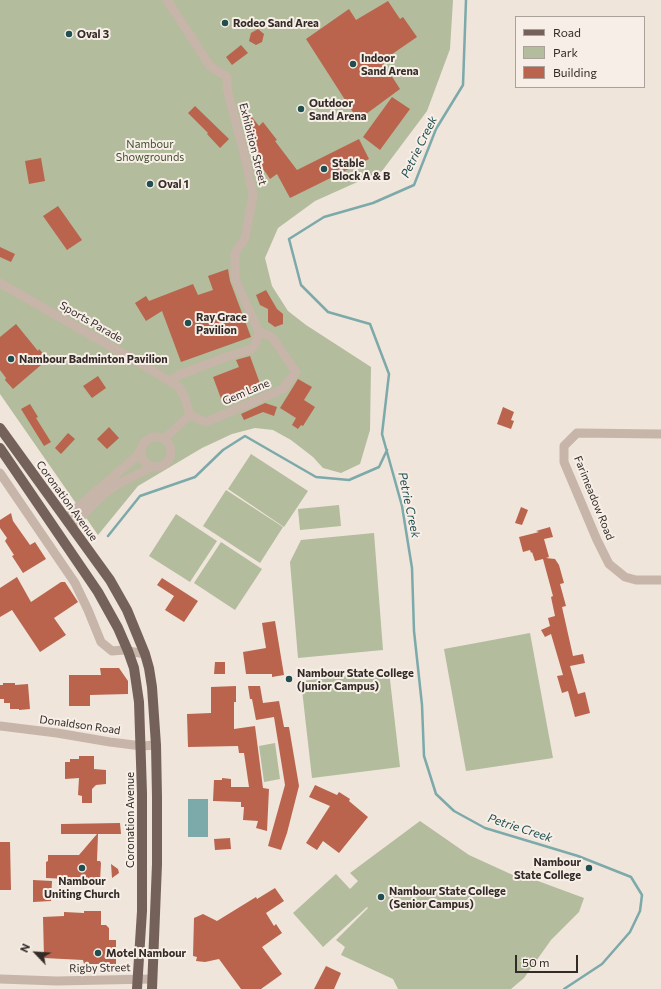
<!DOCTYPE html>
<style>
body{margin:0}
#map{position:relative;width:661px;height:989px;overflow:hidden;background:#efe5db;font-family:Commissioner,sans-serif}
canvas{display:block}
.legend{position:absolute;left:515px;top:16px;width:130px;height:72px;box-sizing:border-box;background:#f7efe7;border:1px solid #a9a19a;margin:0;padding:5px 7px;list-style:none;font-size:12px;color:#332b27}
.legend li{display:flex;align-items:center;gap:8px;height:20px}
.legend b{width:20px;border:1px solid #a9a19a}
.north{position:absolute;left:16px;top:933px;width:40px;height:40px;-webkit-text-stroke:3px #f7efe7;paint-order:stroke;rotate:295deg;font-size:11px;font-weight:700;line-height:16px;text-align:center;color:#332b27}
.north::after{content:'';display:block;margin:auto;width:14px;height:18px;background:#332b27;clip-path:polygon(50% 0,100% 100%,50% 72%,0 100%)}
.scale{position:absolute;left:515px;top:955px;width:63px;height:18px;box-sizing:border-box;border:2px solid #332b27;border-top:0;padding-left:5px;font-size:12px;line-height:14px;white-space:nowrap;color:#332b27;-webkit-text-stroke:3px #f7efe7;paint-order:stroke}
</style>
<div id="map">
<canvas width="661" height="989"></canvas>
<ul class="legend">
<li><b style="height:5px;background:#74625a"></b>Road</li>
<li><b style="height:11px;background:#b3bc9c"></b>Park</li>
<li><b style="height:11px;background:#ba644d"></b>Building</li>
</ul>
<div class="north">N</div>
<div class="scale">50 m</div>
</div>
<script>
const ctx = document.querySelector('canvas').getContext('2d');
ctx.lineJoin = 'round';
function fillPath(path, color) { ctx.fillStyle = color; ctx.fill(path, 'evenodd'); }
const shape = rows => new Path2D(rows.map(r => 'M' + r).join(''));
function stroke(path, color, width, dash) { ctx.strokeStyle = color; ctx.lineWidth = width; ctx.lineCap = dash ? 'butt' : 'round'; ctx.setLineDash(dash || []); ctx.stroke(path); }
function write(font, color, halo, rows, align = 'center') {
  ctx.font = font + ' Commissioner,sans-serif'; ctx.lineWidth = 4; ctx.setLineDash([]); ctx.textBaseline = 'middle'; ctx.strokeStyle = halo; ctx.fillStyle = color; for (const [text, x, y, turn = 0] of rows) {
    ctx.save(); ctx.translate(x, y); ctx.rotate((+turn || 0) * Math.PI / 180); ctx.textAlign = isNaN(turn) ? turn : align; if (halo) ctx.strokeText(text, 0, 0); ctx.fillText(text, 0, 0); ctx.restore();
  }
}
fillPath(shape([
 [0,0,453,0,450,49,427,111,382,171,315,201,278,228,265,258,272,286,288,311,306,325,371,367,370,430,360,464,341,473,323,468,313,457,291,440,273,430,255,428,232,434,202,448,138,486,98,535,0,394],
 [251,454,308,491,284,527,228,489],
 [226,490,283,527,260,563,203,526],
 [339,505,341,526,300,530,298,509],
 [176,514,217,541,190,582,149,556],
 [374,533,383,650,298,658,290,562,301,540],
 [221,542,262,569,235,610,194,583],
 [530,633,553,758,466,771,444,649],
 [389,671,400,767,312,778,301,681],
 [275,743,280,779,264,782,259,746],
 [420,821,469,855,515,876,519,874,584,898,579,912,551,940,524,978,511,989,398,989,393,979,341,955,345,947,336,940,368,908,367,907,323,947,293,913,336,874,350,889,358,881,350,873]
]), '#b3bc9c');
fillPath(shape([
 [188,799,208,799,208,837,188,837]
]), '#7ca9a9');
stroke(shape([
 [466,0,463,85,436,129,414,185,373,203,324,217,289,239,301,285,328,312,370,324,389,374,382,434,402,506,412,568,414,631,422,705,424,756,436,794,454,811,485,828,578,856,631,877,642,895,640,911,630,932,602,964,564,989],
 [108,536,140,496,195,477,223,450,245,436,316,477,349,480,379,467,387,450]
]), '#7ca9a9', 2.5);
fillPath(shape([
 [388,1,400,19,403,17,417,37,382,61,400,89,358,120,306,39,349,9,356,20],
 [258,29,264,34,262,42,256,45,249,41,251,33],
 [241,45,248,53,232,65,226,57],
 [392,97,410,109,380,150,363,137],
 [195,106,229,139,220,148,207,134,208,133,188,113],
 [247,111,259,126,263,122,277,140,275,141,297,170,359,139,369,159,290,198,277,174,270,179,257,160,261,158,246,136,245,135,250,132,240,116],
 [41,158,45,181,29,184,25,161],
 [58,206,82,240,67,250,43,216],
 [0,247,15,254,11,262,0,257],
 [228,269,230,281,251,337,181,362,162,311,146,321,135,303,146,296,149,301,193,284,198,295,213,290,208,276],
 [266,290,277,309,283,314,283,324,275,327,268,322,268,309,260,305,256,295],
 [16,324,38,351,39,349,48,359,13,389,5,380,6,378,0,370,0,337],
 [250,356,262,389,223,404,213,377,239,367,236,360],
 [98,376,106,388,92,398,83,386],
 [298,379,312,387,304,400,315,407,303,426,301,425,298,429,292,425,296,418,280,408],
 [265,403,277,407,274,416,263,412,244,420,241,414],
 [30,404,38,417,36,418,51,442,44,446,21,409],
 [503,407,514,412,511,420,514,421,511,429,497,424],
 [109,427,119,438,107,449,97,439],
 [68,433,75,439,61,454,55,448],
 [521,507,528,510,522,525,515,523],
 [11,513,13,521,30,545,35,542,46,559,23,573,12,556,14,555,5,541,7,538,0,528,0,520],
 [550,527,553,537,544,539,549,557,546,558,555,559,559,565,564,583,560,584,566,606,562,607,573,656,583,654,585,663,570,666,578,694,585,692,590,713,575,717,568,691,562,693,557,676,563,675,551,634,545,637,541,630,550,626,548,618,555,616,551,597,553,596,543,559,535,561,532,552,531,553,530,550,523,552,519,537,539,532,536,531],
 [17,577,31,602,61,582,65,582,78,602,54,618,66,635,40,652,12,610,0,617,0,588],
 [162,578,198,601,184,622,165,610,174,596,157,585],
 [275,621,284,675,272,677,272,674,246,674,243,652,266,648,262,623],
 [215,662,225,662,225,674,214,674],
 [100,668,119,668,128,681,128,694,90,695,90,706,69,706,69,675,101,675],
 [3,683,15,683,15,685,28,684,30,709,19,710,19,709,10,709,10,703,4,703,4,699,0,699,0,685,3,685],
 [236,686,236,702,234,702,234,729,255,726,263,788,269,789,267,831,256,828,258,821,243,820,244,807,241,807,241,802,213,801,214,780,222,780,222,778,231,779,231,787,249,787,244,753,239,753,238,746,188,747,187,714,211,713,211,687],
 [248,686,260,686,263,703,279,701,284,727,289,727,299,786,287,833,281,850,268,846,285,785,274,717,256,720,252,699,250,699],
 [79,756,94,756,94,769,106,770,106,784,96,785,92,789,92,803,82,803,82,796,78,795,79,778,65,779,65,762,70,762,70,759,79,759],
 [315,785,337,795,339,792,350,799,349,801,368,817,339,853,323,841,317,850,306,843,330,806,309,797],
 [120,823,121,834,98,834,97,861,100,861,101,863,100,881,68,882,68,879,46,878,46,862,48,861,48,855,79,855,97,834,61,834,61,824],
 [230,838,231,849,215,850,214,839],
 [0,842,10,842,11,890,0,890],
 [111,864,118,869,119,873,112,878],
 [33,880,52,881,51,901,33,902],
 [275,888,284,901,266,913,274,926,276,924,282,933,262,947,282,974,261,989,241,989,219,959,205,962,196,961,197,957,193,956,194,918,203,914,217,921,256,897,257,899],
 [84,911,101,911,101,925,106,925,109,928,109,940,116,940,116,964,84,964,83,960,44,958,43,917,64,916,64,912,84,913],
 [326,966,341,973,334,989,314,989]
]), '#ba644d');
stroke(shape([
 [167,0,210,66,227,77,227,89,247,165,253,196,245,238,235,253,235,279,259,332],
 [0,283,145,366,179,387,185,398,190,415,164,439],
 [170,381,179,375,226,357,252,349,255,345,259,332],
 [190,415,206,422,283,389,296,372,272,337,259,332],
 [661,434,577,433,564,446,564,462,597,540,609,564,625,577,636,580,661,580],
 '141 452a15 15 0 1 1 30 0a15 15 0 1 1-30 0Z',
 [0,473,75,583,88,610,101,642,112,651,123,650,145,654],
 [68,522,71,513,135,458,142,448],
 [68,522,78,522,83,515,104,494,118,484,146,470,151,466],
 [0,726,57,733,110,742,142,746,156,745],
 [0,979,57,981,152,979]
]), '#c6b5a8', 9);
stroke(shape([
 [0,428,110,580,127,610,145,654,149,668,152,687,156,745,157,797,157,864,152,989],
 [0,448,98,592,118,628,128,651,134,668,139,702,142,793,142,911,137,989]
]), '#74625a', 10);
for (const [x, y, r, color] of [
 [225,23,4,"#214f51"],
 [69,34,4,"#214f51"],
 [353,64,4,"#214f51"],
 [301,109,4,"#214f51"],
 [324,169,4,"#214f51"],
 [150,184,4,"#214f51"],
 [188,323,4,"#214f51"],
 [11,359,4,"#214f51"],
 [289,679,4,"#214f51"],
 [82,868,4,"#214f51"],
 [589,868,4,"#214f51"],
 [381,897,4,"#214f51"],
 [98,953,4,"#214f51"]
]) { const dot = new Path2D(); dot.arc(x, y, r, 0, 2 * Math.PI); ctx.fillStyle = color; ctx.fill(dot); stroke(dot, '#f7efe7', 1.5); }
write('bold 11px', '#332b27', '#f7efe7', [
 ["Rodeo Sand Area",233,23],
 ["Oval 3",77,34],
 ["Indoor",361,58],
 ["Sand Arena",361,71],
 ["Outdoor",309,103],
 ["Sand Arena",309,116],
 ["Stable",332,163],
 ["Block A & B",332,176],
 ["Oval 1",158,184],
 ["Ray Grace",196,317],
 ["Pavilion",196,330],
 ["Nambour Badminton Pavilion",19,359],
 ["Nambour State College",297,673],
 ["(Junior Campus)",297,686],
 ["Nambour",581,862,"right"],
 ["State College",581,875,"right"],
 ["Nambour",82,881,"center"],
 ["Uniting Church",82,894,"center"],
 ["Nambour State College",389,891],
 ["(Senior Campus)",389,904],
 ["Motel Nambour",106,953]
], 'left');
write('11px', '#444f2e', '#f7efe7', [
 ["Nambour",150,144],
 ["Showgrounds",150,157]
]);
write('11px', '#332b27', '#f7efe7', [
 ["Exhibition Street",253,144,76],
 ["Sports Parade",91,322,30],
 ["Gem Lane",246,392,-23],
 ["Farimeadow Road",594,498,68],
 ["Coronation Avenue",67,501,54],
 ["Donaldson Road",80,725,8],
 ["Coronation Avenue",130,820,-90],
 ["Rigby Street",100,968,-1]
]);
write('italic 12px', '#214f51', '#f7efe7', [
 ["Petrie Creek",419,147,-64],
 ["Petrie Creek",409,505,78],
 ["Petrie Creek",520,828,18]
]);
</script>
